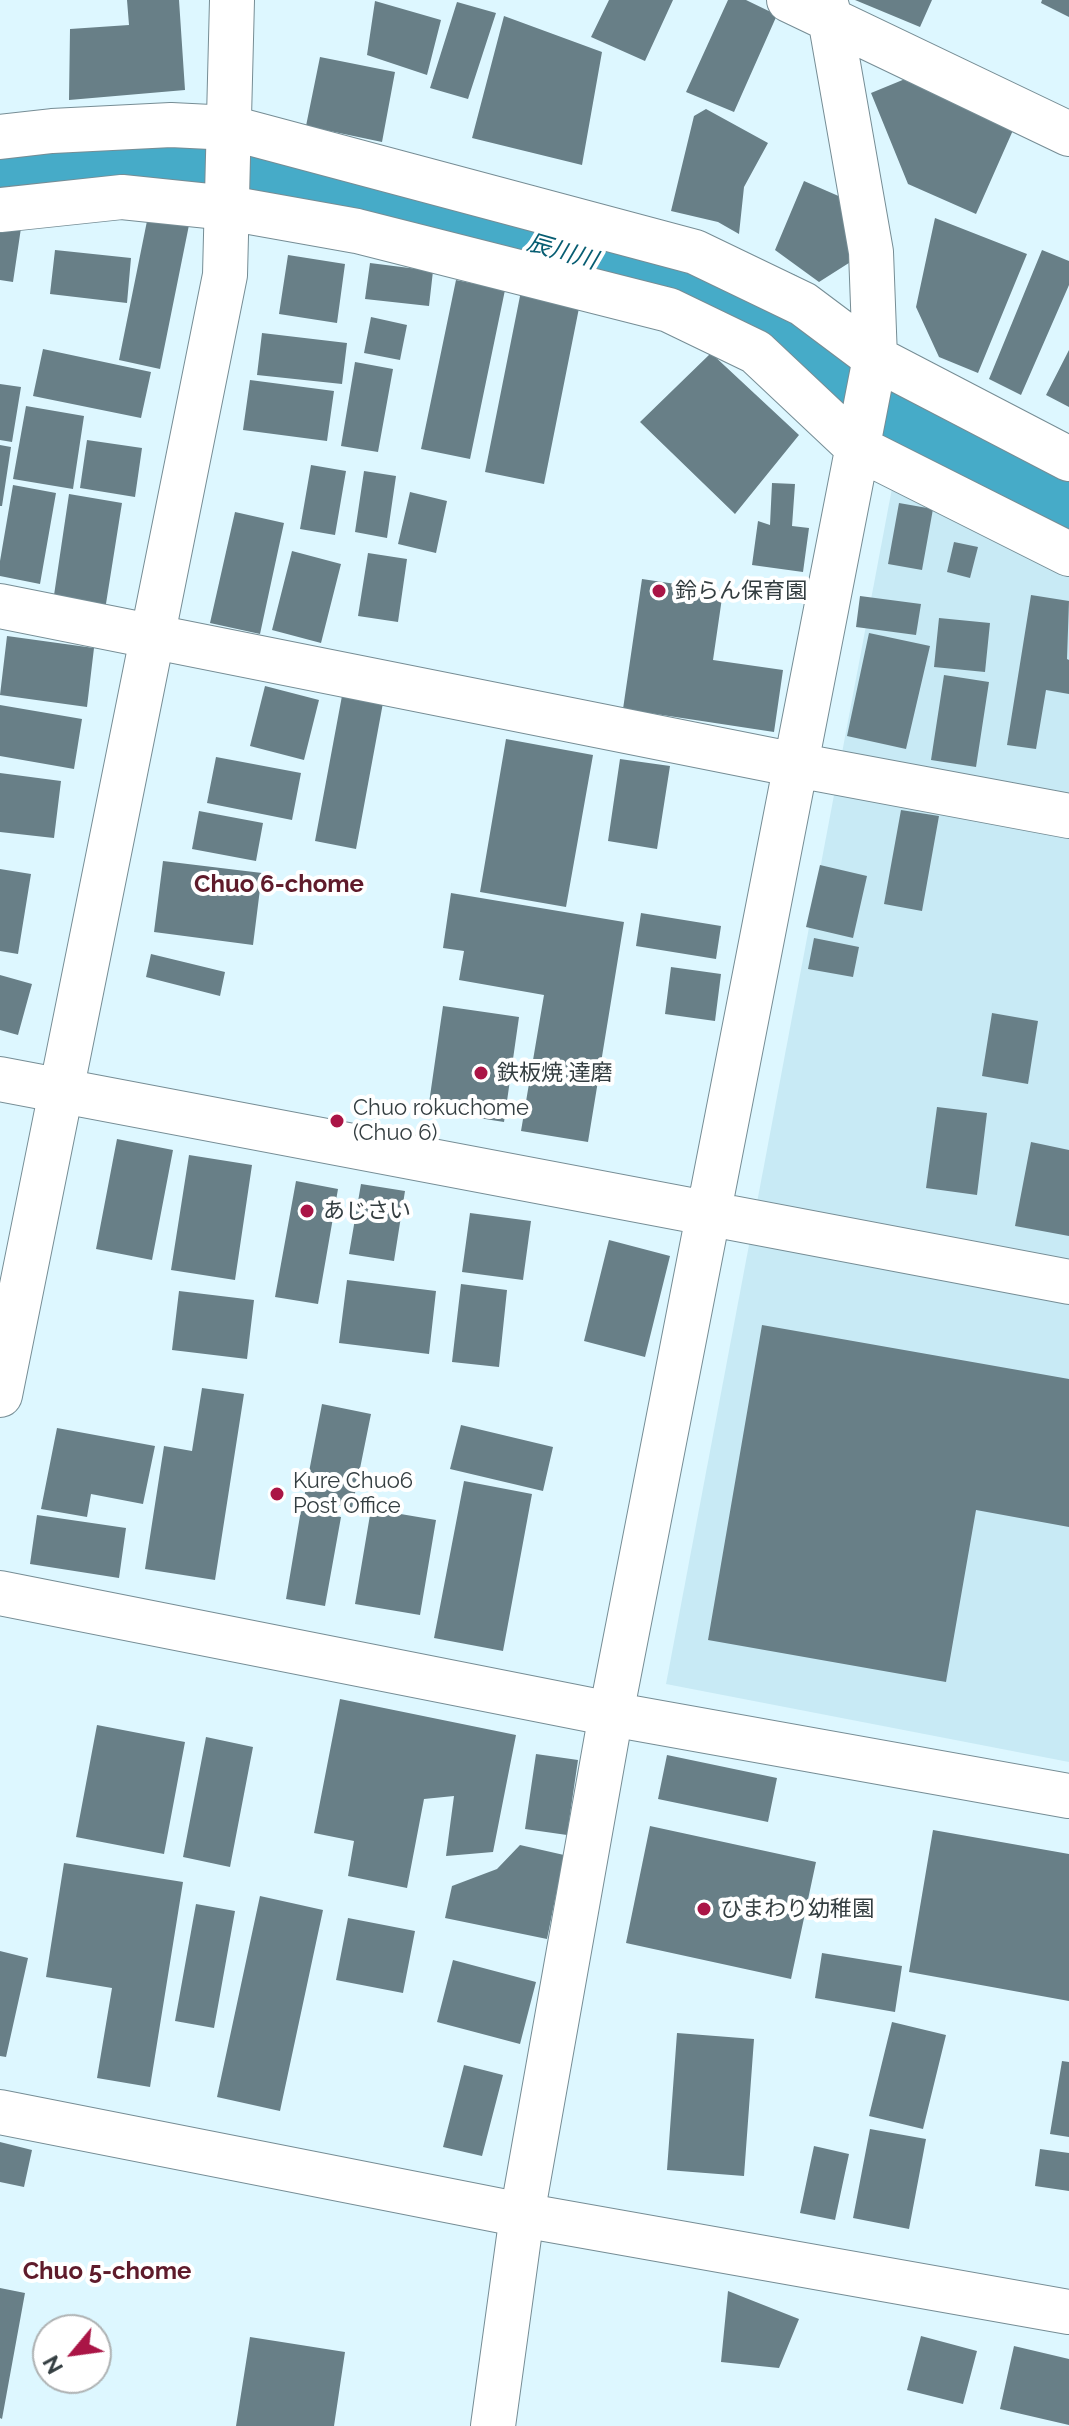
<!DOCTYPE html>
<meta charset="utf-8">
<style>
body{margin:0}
#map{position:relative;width:1069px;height:2426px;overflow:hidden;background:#ddf7ff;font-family:Raleway,sans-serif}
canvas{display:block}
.north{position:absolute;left:32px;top:2314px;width:80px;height:80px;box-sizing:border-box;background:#fff;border:2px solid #aeb2b3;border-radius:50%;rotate:241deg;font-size:22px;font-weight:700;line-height:32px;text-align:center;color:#343e41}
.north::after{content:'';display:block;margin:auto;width:28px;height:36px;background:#aa1546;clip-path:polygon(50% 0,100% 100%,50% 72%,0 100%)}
</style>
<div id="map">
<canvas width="1069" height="2426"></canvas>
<div class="north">N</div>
</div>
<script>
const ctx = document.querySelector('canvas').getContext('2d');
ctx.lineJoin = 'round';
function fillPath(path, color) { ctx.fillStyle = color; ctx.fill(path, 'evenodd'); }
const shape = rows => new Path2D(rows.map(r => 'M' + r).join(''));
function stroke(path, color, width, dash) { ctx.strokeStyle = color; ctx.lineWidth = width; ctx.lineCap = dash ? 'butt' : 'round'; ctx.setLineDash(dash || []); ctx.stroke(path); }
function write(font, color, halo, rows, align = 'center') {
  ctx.font = font + ' Raleway,"Noto Sans JP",sans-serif'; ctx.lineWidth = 8; ctx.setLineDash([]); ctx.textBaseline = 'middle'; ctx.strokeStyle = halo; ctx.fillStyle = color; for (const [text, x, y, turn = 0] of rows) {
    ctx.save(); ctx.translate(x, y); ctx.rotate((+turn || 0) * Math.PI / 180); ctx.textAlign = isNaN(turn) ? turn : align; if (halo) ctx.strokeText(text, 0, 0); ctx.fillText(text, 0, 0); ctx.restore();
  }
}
fillPath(shape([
 [893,483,1069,556,1069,1762,666,1684]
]), '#c8eaf5');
stroke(shape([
 [0,182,107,173,412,203,495,226,510,237,777,313,855,365,927,424,1069,504]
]), '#46abc8', 84);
fillPath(shape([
 [127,0,179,0,185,90,69,100,70,29,129,25],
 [609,0,673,0,645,61,591,37],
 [728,0,746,0,777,15,734,112,686,92],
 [855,0,932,0,920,27],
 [1042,0,1069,0,1069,17,1041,3],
 [375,1,441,20,427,75,367,55],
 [457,2,496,13,468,99,430,88],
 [504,16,602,52,582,165,472,138],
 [320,57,395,72,382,142,306,126],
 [905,79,1014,128,976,214,908,184,871,93],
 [706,109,768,143,744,187,739,234,718,222,671,211,694,116],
 [804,181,850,201,863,254,819,282,775,250],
 [148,216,189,225,160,369,119,360],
 [935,218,1027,254,978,373,939,357,916,307],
 [0,225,21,228,13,282,0,280],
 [55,250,131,258,127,303,50,294],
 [1042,250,1069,261,1069,285,1021,395,989,379],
 [288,255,345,264,337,323,279,314],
 [370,263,433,271,429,306,365,299],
 [456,280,505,290,470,459,421,449],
 [521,291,580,303,544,484,485,472],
 [371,317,407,325,400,360,364,353],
 [262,333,347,343,342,384,257,375],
 [43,349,151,372,141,418,33,396],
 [1069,350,1069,407,1046,395],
 [711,353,799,435,735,514,640,422],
 [355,362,393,369,378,452,341,446],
 [250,380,334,391,327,441,243,430],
 [0,384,21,387,12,442,0,440],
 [26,406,84,416,73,489,13,479],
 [87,440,142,448,135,497,80,488],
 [0,445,11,447,2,506,0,506],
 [311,465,346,471,335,535,300,529],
 [364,471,396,476,387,538,355,532],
 [772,483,795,484,792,526,809,528,803,572,752,565,758,521,770,525],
 [13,485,56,493,40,584,0,576,0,561],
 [410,492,447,501,436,553,398,544],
 [69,494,122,503,105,610,53,602],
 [899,503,933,509,922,570,888,564],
 [235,512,284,523,260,634,210,623],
 [954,542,978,547,970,578,947,572],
 [292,551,341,564,321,643,272,630],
 [368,553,407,559,398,622,358,616],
 [642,579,723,591,713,660,783,670,774,732,623,709],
 [1031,595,1069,601,1067,659,1069,660,1069,694,1046,690,1036,749,1007,745],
 [860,596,921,604,916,635,856,627],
 [939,618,990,623,985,672,934,667],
 [869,633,930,646,906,749,847,736],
 [7,636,94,648,87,707,0,695],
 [944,675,989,682,976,767,931,760],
 [344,685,385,692,356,849,315,841],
 [265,686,319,700,304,760,250,746],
 [0,705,82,719,74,769,0,756],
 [506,739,593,755,566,907,480,892],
 [216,757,301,773,292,820,207,803],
 [620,759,670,766,657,849,608,841],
 [0,773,61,781,54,838,0,832],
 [901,810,939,816,922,911,884,904],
 [199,811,263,823,256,861,192,849],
 [163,861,262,873,253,945,154,932],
 [820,865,867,876,853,938,806,927],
 [0,869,31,874,18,954,0,951],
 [451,893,624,922,588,1142,521,1131,544,995,459,980,464,951,443,948],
 [641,913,721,926,716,959,636,946],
 [814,938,859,947,853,977,808,969],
 [151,954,225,972,220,996,146,977],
 [671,967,721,974,715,1021,665,1014],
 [0,975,32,984,18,1035,0,1030],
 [443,1006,519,1017,504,1122,428,1110],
 [992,1013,1038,1021,1028,1084,982,1076],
 [937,1107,987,1113,977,1195,926,1188],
 [117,1139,173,1150,152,1260,96,1249],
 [1031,1142,1069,1150,1069,1236,1015,1226],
 [189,1155,252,1165,235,1280,171,1270],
 [296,1181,338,1189,318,1304,275,1297],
 [361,1184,405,1191,394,1261,349,1254],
 [470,1213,531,1221,523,1280,462,1272],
 [609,1240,670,1256,645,1357,584,1341],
 [347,1280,436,1291,429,1354,339,1343],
 [461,1284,507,1290,499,1367,452,1362],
 [179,1291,254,1300,247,1359,172,1350],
 [762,1325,1069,1379,1069,1527,976,1510,946,1682,708,1640],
 [202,1388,244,1394,215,1580,145,1569,164,1446,192,1451],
 [322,1404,371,1414,352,1508,304,1498],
 [461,1425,553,1447,543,1491,450,1469],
 [57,1428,155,1446,143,1504,91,1494,87,1517,41,1509],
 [464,1481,532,1494,503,1651,434,1638],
 [371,1509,436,1520,420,1615,355,1604],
 [301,1510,341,1517,325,1606,286,1599],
 [37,1515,126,1528,119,1578,30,1564],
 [340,1699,516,1735,493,1852,446,1856,454,1796,424,1799,407,1888,348,1876,354,1841,314,1833],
 [97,1725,185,1742,164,1854,76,1837],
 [206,1737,253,1747,230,1867,183,1857],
 [536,1754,578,1760,567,1835,525,1829],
 [667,1755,777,1778,768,1822,658,1799],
 [650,1826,816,1862,791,1979,626,1943],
 [933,1830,1069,1854,1069,2001,909,1972],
 [520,1845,564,1855,547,1939,445,1918,452,1886,497,1869],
 [64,1863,183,1882,150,2087,97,2078,112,1988,46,1977],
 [260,1896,323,1910,280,2111,217,2097],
 [196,1904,235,1911,214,2028,175,2021],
 [348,1918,415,1931,403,1993,336,1980],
 [0,1951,28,1958,6,2057,0,2056],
 [822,1953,902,1966,895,2012,815,1998],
 [453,1960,536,1982,520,2044,437,2022],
 [892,2022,946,2035,923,2129,869,2116],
 [677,2033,754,2039,744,2176,667,2170],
 [1062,2061,1069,2062,1069,2137,1050,2134],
 [464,2065,503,2075,482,2156,443,2147],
 [870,2129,926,2139,909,2229,853,2218],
 [0,2142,32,2150,24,2187,0,2182],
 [814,2146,849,2154,835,2220,800,2213],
 [1040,2149,1069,2153,1069,2191,1035,2186],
 [0,2288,25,2293,2,2419,0,2418],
 [728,2291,799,2319,779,2368,721,2362],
 [921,2336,977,2351,963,2404,907,2390],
 [250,2337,345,2352,334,2426,236,2426],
 [1014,2346,1069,2359,1069,2425,1000,2409]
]), '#687f87');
const street = shape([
 [789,0,1069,134],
 [0,137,52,131,171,125,231,128,695,252,803,304,875,358,1069,459],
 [0,210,122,197,228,208,357,231,669,310,756,352,858,448,1069,554],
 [0,606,796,765,1069,816],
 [0,1079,1069,1282],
 [493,2426,522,2215,611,1714,875,358,871,252,830,18,825,0]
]);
const secondary = shape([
 [0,1395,225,275,232,0],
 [0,1593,611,1714,1069,1796],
 [0,2112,522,2215,1069,2312]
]);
stroke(street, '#768d95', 46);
stroke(secondary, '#768d95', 46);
stroke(street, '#fff', 44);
stroke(secondary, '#fff', 44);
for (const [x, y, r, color] of [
 [659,591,8,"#aa1546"],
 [481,1073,8,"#aa1546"],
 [337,1121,8,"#aa1546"],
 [307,1211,8,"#aa1546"],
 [277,1494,8,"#aa1546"],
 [704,1909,8,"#aa1546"]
]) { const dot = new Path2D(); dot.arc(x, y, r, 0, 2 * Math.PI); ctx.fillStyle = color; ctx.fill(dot); stroke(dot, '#fff', 3); }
write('22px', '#343e41', '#fff', [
 ["鈴らん保育園",675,591],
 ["鉄板焼 達磨",497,1073],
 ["Chuo rokuchome",353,1108],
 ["(Chuo 6)",353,1133],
 ["あじさい",323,1211],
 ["Kure Chuo6",293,1481],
 ["Post Office",293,1506],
 ["ひまわり幼稚園",720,1909]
], 'left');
write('italic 24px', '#075d72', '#fff', [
 ["辰川川",562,252,16]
]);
write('bold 24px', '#5f1b2b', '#fff', [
 ["Chuo 6-chome",279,885],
 ["Chuo 5-chome",107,2272]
]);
</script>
